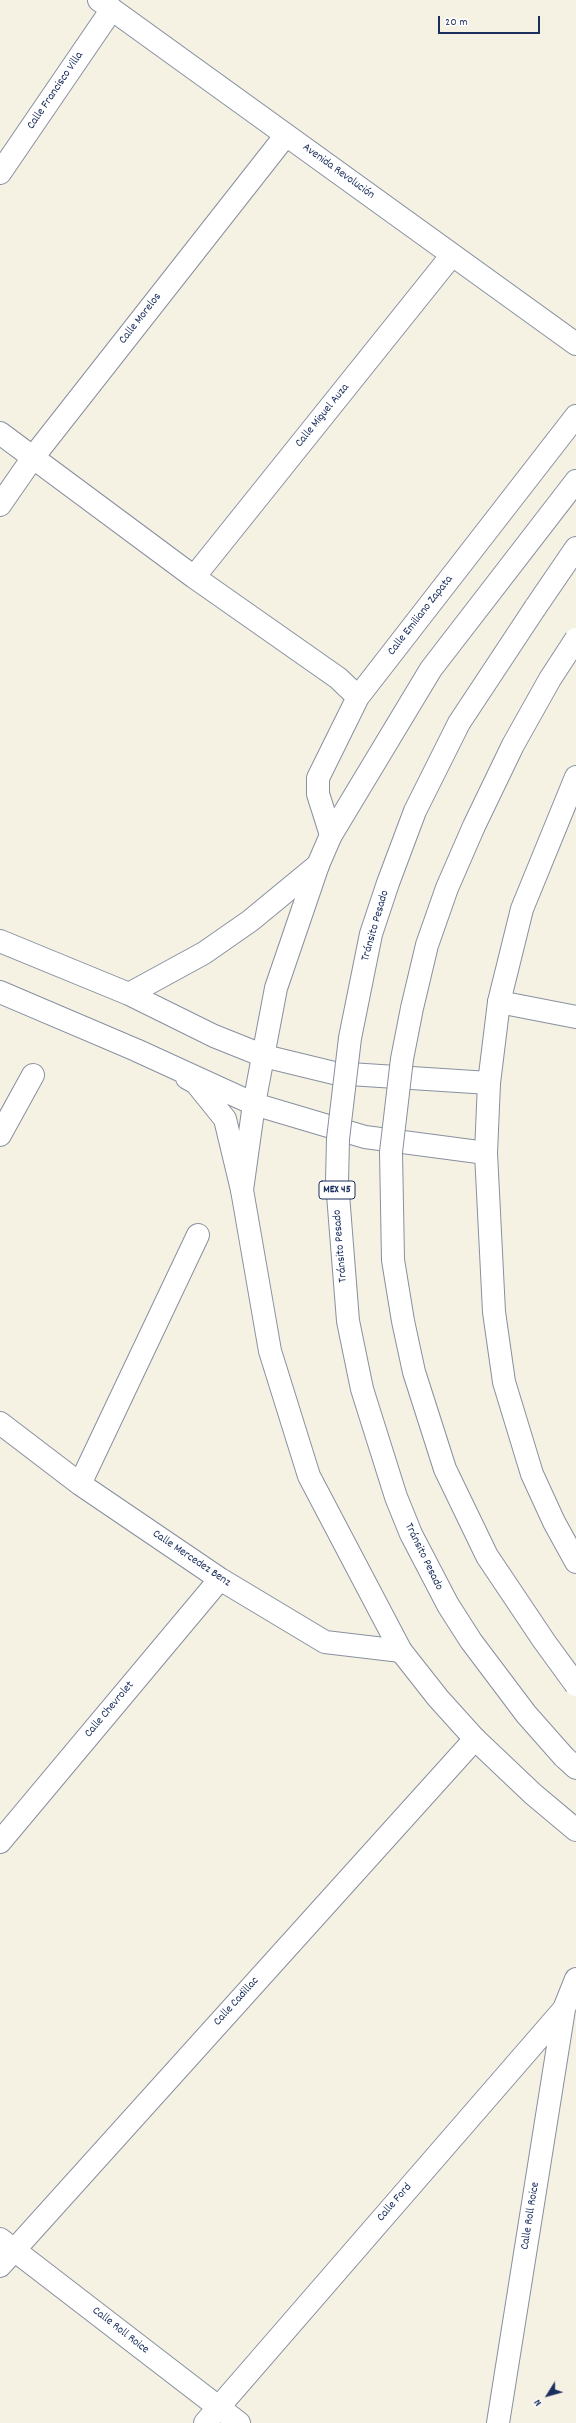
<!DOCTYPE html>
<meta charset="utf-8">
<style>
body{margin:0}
#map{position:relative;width:576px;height:2423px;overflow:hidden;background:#f5f2e3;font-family:Dekko,sans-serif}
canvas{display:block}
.north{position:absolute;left:528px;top:2375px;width:40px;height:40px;-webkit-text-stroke:3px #fff;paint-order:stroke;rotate:233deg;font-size:11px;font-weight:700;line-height:16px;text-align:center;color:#1b2f5e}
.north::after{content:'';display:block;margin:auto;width:14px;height:18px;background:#1b2f5e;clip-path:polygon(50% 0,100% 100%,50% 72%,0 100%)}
.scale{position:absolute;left:438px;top:16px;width:102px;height:18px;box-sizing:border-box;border:2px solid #1b2f5e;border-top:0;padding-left:5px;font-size:12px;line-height:14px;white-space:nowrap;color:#1b2f5e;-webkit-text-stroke:3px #fff;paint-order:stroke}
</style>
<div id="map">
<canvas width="576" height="2423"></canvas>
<div class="north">N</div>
<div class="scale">20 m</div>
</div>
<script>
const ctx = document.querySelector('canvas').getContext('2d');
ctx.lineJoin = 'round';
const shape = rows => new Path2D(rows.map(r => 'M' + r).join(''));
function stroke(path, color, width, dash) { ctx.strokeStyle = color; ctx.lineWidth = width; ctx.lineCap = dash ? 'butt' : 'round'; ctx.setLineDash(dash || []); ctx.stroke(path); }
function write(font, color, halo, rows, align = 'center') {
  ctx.font = font + ' Dekko,sans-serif'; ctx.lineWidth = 3.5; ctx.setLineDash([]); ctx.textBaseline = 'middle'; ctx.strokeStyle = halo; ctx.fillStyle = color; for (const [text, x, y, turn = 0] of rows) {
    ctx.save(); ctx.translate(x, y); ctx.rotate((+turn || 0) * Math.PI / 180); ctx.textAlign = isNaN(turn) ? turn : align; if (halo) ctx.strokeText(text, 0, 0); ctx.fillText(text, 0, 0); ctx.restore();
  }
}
const minor = shape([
 [99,0,576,344],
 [0,173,112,9],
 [0,433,194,577,338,678,358,697],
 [0,505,34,456,286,135],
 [194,577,452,255],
 [331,835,318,794,318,778,358,697,576,416],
 [499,1002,576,1017],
 [0,1135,33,1075],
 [0,1423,80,1484,220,1579,325,1642,401,1651],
 [80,1484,198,1235],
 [0,1842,220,1579],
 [0,2239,239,2423],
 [0,2266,475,1739],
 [205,2423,564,2009,576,1979],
 [498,2423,564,2009]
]);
const tertiary = shape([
 [576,481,431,669,331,835,318,865,276,988,254,1104,242,1190,270,1351,309,1476,401,1651,438,1698,475,1739,533,1794,576,1830],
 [576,777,522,909,499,1002,489,1083,486,1153,494,1312,504,1382,532,1474,554,1522,576,1562]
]);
const secondary = shape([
 [0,941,129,994,214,1036,264,1056,334,1073,489,1083],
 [0,992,136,1050,254,1104,365,1137,486,1153],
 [129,994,204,953,250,921,318,865],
 [187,1078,196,1083,225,1119,242,1190]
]);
const primary = shape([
 [535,608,576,548],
 [564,1757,576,1768]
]);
stroke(minor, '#8890a0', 24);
stroke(tertiary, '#8890a0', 24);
stroke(secondary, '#8890a0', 24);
stroke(primary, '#8890a0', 24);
stroke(minor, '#fff', 22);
stroke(tertiary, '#fff', 22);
stroke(secondary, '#fff', 22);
stroke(primary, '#fff', 22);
const primaryBridge = shape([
 [535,608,459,723,415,811,388,883,371,934,350,1038,338,1139,337,1182,348,1321,362,1389,396,1497,411,1534,448,1605,471,1641,526,1714,564,1757],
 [576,639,550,679,513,745,474,826,447,888,427,945,412,1008,402,1059,391,1152,393,1260,403,1321,414,1372,445,1469,487,1556,544,1641,576,1685]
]);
stroke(primaryBridge, '#8890a0', 24, []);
stroke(primaryBridge, '#fff', 22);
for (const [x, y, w] of [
 [337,1190,36]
]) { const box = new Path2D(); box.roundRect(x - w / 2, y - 9, w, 18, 3); ctx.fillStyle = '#fff'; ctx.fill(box); stroke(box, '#1b2f5e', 1); }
write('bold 11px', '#1b2f5e', null, [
 ["MEX 45",337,1190]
]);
write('12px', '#1b2f5e', '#fff', [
 ["Calle Francisco Villa",56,91,-56],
 ["Avenida Revolución",338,172,36],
 ["Calle Morelos",141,319,-52],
 ["Calle Miguel Auza",323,416,-51],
 ["Calle Emiliano Zapata",421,616,-52],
 ["Tránsito Pesado",376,926,-74],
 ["Tránsito Pesado",341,1246,-95],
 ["Tránsito Pesado",423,1557,64],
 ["Calle Mercedez Benz",191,1559,34],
 ["Calle Chevrolet",110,1710,-50],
 ["Calle Cadillac",237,2002,-48],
 ["Calle Ford",395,2203,-49],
 ["Calle Roll Roice",531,2216,-81],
 ["Calle Roll Roice",120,2331,38]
]);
</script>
